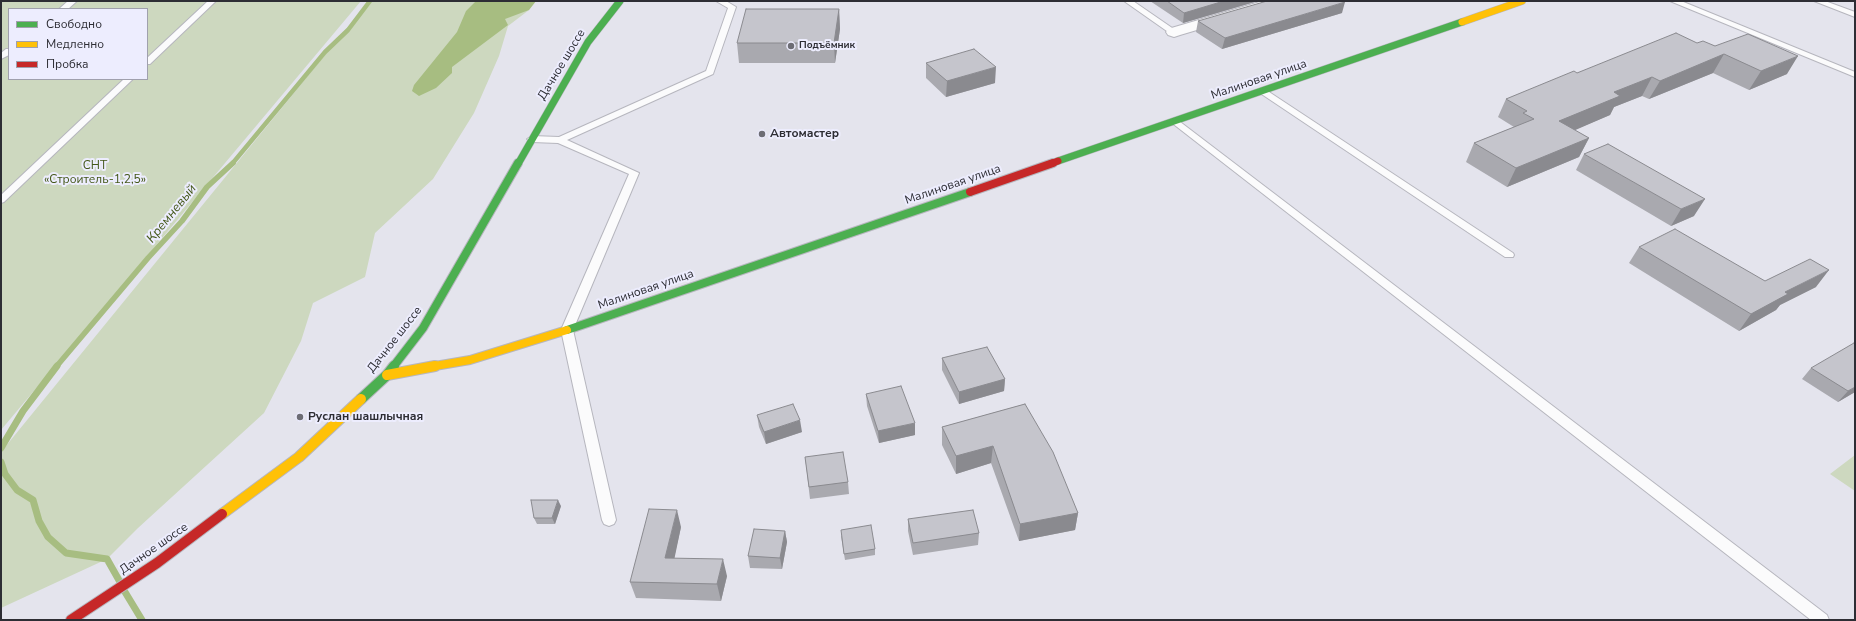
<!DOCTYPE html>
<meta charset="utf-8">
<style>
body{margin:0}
#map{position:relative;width:1856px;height:621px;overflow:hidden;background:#e4e4ed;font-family:"Nunito Sans",sans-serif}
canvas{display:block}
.frame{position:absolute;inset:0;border:2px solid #2d2d34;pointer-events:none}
.legend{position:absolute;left:8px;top:8px;width:140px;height:72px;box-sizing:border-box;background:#ededfe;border:1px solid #a0a0ad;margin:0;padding:5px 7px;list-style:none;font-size:12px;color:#2d2d34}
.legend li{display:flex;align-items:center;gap:8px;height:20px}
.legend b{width:20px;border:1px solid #a0a0ad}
</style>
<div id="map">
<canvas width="1856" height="621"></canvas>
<div class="frame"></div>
<ul class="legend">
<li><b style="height:5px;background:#4caf50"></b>Свободно</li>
<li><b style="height:5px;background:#ffc107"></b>Медленно</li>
<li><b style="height:5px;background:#c62828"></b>Пробка</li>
</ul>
</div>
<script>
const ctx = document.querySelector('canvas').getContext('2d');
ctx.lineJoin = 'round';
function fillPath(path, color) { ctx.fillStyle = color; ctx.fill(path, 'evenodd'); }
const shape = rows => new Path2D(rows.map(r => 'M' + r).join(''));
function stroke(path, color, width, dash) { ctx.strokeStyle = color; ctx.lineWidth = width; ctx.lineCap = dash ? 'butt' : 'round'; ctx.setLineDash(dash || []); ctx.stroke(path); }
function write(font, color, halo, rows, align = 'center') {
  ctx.font = font + ' "Nunito Sans",sans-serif'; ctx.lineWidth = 4; ctx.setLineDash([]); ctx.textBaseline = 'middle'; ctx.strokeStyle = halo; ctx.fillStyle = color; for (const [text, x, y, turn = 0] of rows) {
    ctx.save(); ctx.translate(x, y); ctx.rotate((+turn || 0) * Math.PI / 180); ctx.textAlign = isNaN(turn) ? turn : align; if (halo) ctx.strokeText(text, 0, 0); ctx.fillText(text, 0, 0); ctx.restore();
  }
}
fillPath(shape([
 [1,1,361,1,1,430],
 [9,9,147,9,147,79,9,79],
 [369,1,536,1,529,10,508,26,499,56,474,113,433,179,375,233,365,277,313,303,301,341,264,413,138,528,107,559,1,608,1,452],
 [1855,455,1855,491,1830,474]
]), '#cdd8bf');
fillPath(shape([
 [476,1,536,1,529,10,505,19,508,25,452,67,452,73,436,88,419,96,412,91,414,85,457,32,466,11]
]), '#a7bd81');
stroke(shape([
 [232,164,325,52,348,30,370,1]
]), '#a7bd81', 4.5);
stroke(shape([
 [56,367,148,258,182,221,207,187,233,163]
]), '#a7bd81', 5.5);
stroke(shape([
 [1,448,23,411,57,366],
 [1,462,5,474,17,490,33,500,39,521,48,537,66,553,107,559,120,582],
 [125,592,142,620]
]), '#a7bd81', 7);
const lane = shape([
 [68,1,77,1,68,9,59,9,68,1],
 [208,1,216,1,150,64,147,64,147,58,208,1],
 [716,1,726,1,736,7,713,74,567,140,639,173,573,330,616,520,614,524,609,526,604,524,602,520,561,330,629,174,558,143,532,142,527,139,532,136,559,137,706,71,728,8,716,1],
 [1124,1,1133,1,1178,32,1174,34,1171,34,1124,1],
 [1670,1,1681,1,1855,72,1855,77,1670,1],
 [1814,1,1825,1,1855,12,1855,17,1814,1],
 [6,49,9,49,9,55,1,59,1,53,6,49],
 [124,79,133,79,4,202,1,203,1,195,124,79],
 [1263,88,1513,253,1514,255,1513,257,1505,257,1260,93,1260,89,1263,88],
 [1175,118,1827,615,1829,620,1811,620,1172,123,1171,121,1175,118]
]);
const street = shape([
 [1263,1,1286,1,1284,4,1180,35,1174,37,1168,35,1166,32,1168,29,1263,1]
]);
const fastFar2 = shape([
 [1058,161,1462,22],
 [518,164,588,42,620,1]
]);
const fastFar1 = shape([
 [567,330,970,192],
 [393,367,423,328,518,163]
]);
const fast = shape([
 [361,399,387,375,394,366]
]);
const slowFar2 = shape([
 [1462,22,1522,1]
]);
const slowFar1 = shape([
 [429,367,470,360,567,330]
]);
const slow = shape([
 [387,375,435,366],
 [222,514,299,457,361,399]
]);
const jamFar2 = shape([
 [1050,164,1058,161]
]);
const jamFar1 = shape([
 [970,192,1053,163]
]);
const jam = shape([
 [71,620,157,563,222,514]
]);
stroke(lane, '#b6b6be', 2);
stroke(street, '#b6b6be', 2);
stroke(fastFar2, '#b6b6be', 8);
stroke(fastFar1, '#b6b6be', 10);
stroke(fast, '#b6b6be', 12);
stroke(slowFar2, '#b6b6be', 8);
stroke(slowFar1, '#b6b6be', 10);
stroke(slow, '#b6b6be', 12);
stroke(jamFar2, '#b6b6be', 8);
stroke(jamFar1, '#b6b6be', 10);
stroke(jam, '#b6b6be', 12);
fillPath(lane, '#fbfbfc');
fillPath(street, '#fbfbfc');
stroke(fastFar2, '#4caf50', 7);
stroke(fastFar1, '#4caf50', 8);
stroke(fast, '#4caf50', 10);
stroke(slowFar2, '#ffc107', 7);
stroke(slowFar1, '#ffc107', 8);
stroke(slow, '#ffc107', 10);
stroke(jamFar2, '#c62828', 7);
stroke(jamFar1, '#c62828', 8);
stroke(jam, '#c62828', 10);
fillPath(shape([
 [1150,1,1258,1,1183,23],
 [839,9,840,29,835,63,739,63,737,43],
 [1342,13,1222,49,1196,32,1198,21],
 [1697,43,1715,46,1787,74,1749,90,1713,73,1649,99,1642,96,1614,107,1610,115,1574,130,1589,138,1579,157,1507,187,1466,162,1474,143,1514,127,1498,117,1506,99,1577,73],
 [926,63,995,83,946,97,926,78],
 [1584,154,1694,216,1671,226,1576,170],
 [1639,247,1765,281,1816,287,1780,305,1776,310,1739,331,1629,263],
 [942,358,1005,379,1004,391,959,404,942,370],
 [1811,368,1855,392,1838,402,1802,379],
 [866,394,915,435,879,443,867,406],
 [1025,404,1078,513,1075,530,1019,541,991,463,956,474,942,445,942,427],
 [757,415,802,432,766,444,759,427],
 [805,457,848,482,849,494,810,499],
 [561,506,555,524,537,524,534,518],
 [908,519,979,533,978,545,913,555,908,531],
 [681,527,674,558,727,576,721,601,636,598,630,582],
 [785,531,787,542,782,569,750,568,748,556],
 [841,536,875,549,875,555,845,560]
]), '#a9a9af');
fillPath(shape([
 [1224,1,1258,1,1183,23,1184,13],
 [1345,2,1342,13,1222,49,1225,38],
 [839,9,840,29,835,63,834,43],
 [1724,54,1713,73,1649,99,1660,81],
 [1798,56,1787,74,1749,90,1761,71],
 [996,67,995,83,946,97,947,81],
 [1652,77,1642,96,1614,107,1610,115,1550,141,1559,121,1614,92],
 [1589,138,1579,157,1507,187,1516,168],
 [1705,199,1694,216,1671,226,1681,209],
 [1829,270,1816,287,1780,305,1776,310,1739,331,1751,314,1785,292],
 [1005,379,1004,391,959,404,959,392],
 [1855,387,1855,392,1838,402,1848,391],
 [800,420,802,432,766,444,764,432],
 [915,423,915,435,879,443,878,431],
 [993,446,991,463,956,474,956,456],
 [558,500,561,506,555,524,552,518],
 [677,510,681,527,671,575,665,558],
 [1078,513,1075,530,1019,541,1020,524],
 [785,531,787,542,782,569,780,558],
 [723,559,727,576,721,601,717,584]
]), '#8a8a8f');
const building = shape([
 [1167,1,1224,1,1184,13,1167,1],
 [1267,1,1342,1,1345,2,1225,38,1198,21,1267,1],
 [746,9,839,9,834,43,737,43,746,9],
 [1676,33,1697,43,1703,41,1715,46,1748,34,1798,56,1761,71,1724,54,1660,81,1652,77,1614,92,1620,96,1559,121,1589,138,1516,168,1474,143,1534,119,1523,113,1527,111,1506,99,1574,71,1577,73,1676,33],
 [974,49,996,67,947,81,926,63,974,49],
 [1608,144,1705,199,1681,209,1584,154,1608,144],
 [1675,229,1765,281,1810,259,1829,270,1785,292,1788,294,1751,314,1639,247,1675,229],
 [1854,343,1855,344,1855,387,1848,391,1811,368,1854,343],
 [987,347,1005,379,959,392,942,358,987,347],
 [901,386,915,423,878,431,866,394,901,386],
 [793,404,800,420,764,432,757,415,793,404],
 [1025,404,1053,452,1078,513,1020,524,993,446,956,456,942,427,1025,404],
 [843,452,848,482,809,487,805,457,843,452],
 [531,500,558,500,552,518,534,518,531,500],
 [649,509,677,510,665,558,723,559,717,584,630,582,649,509],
 [973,510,979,533,913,543,908,519,973,510],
 [871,525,875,549,844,554,841,530,871,525],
 [754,529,785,531,780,558,748,556,754,529]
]);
fillPath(building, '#c5c5cc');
stroke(building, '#8a8a8f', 1);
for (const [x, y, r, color] of [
 [791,46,4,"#6d6d75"],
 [762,134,4,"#6d6d75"],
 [300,417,4,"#6d6d75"]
]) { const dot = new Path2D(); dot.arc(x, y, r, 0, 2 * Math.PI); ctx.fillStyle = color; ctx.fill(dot); stroke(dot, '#ededfe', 1.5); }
write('bold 10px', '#2d2d34', '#ededfe', [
 ["Подъёмник",799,46]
], 'left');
write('12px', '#2d2d34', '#ededfe', [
 ["Дачное шоссе",562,65,-59],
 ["Малиновая улица",1259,80,-19],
 ["Малиновая улица",953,185,-19],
 ["Малиновая улица",646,290,-19],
 ["Дачное шоссе",395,340,-52],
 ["Дачное шоссе",154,549,-35]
]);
write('bold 12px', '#2d2d34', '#ededfe', [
 ["Автомастер",770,134],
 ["Руслан шашлычная",308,417]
], 'left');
write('12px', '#435718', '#ededfe', [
 ["СНТ",95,166],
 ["«Строитель-1,2,5»",95,180]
]);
write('italic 13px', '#45591a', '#ededfe', [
 ["Кремневый",172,214,-51]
]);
</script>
